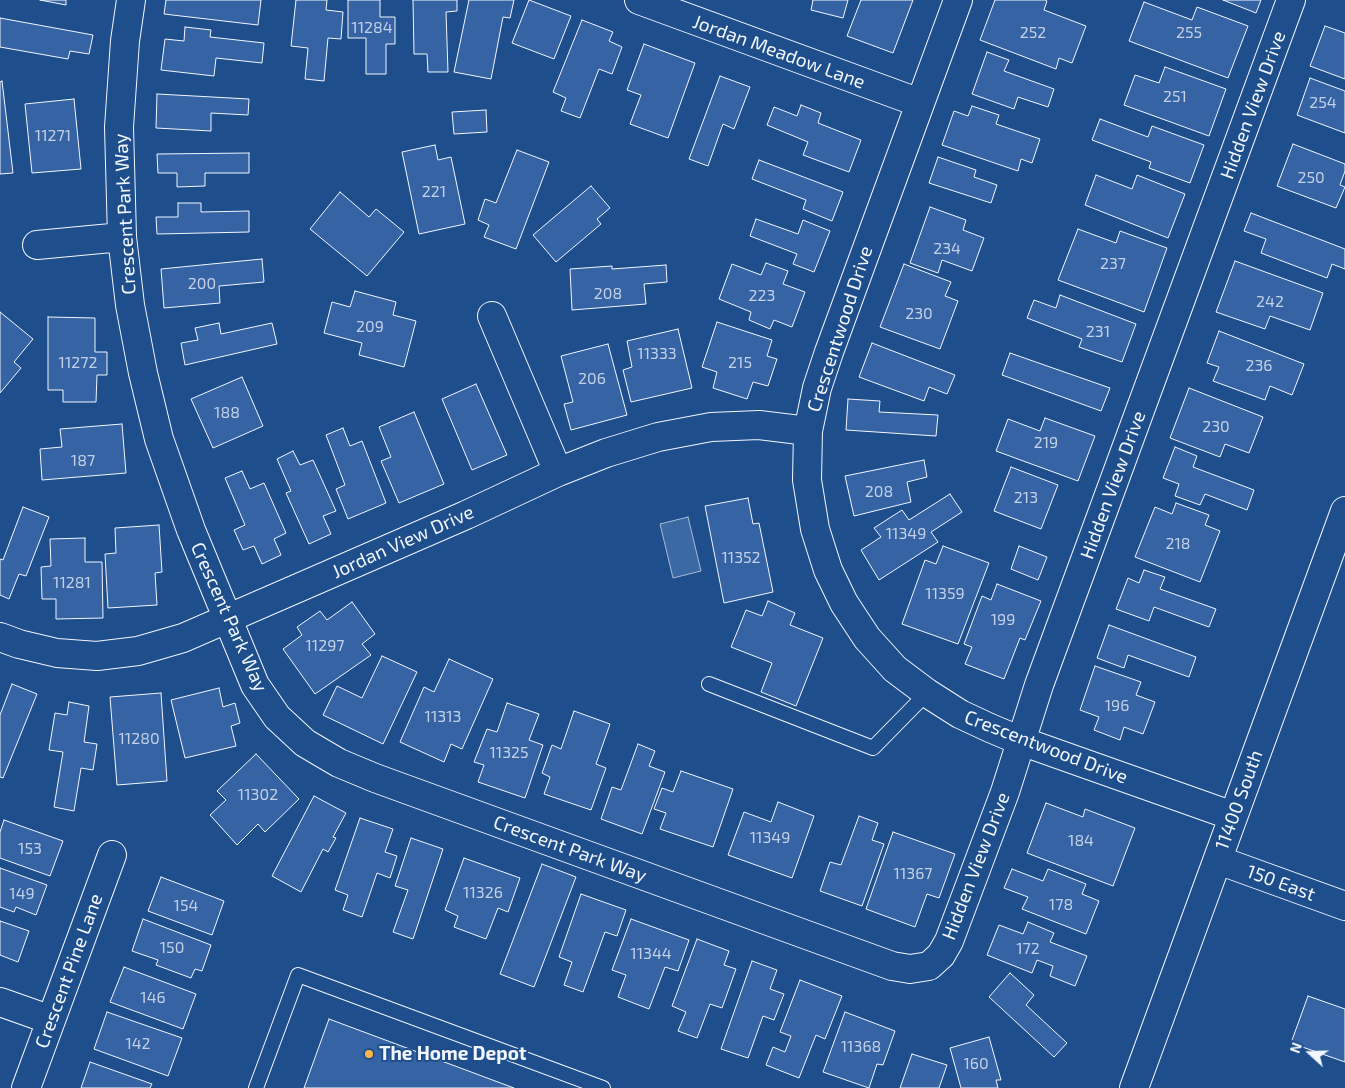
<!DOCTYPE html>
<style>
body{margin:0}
#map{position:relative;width:1345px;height:1088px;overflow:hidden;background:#1f4e8c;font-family:"Exo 2",sans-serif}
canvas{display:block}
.north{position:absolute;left:1285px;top:1028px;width:50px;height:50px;-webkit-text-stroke:4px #1f4e8c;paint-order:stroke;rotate:290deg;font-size:14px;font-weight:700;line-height:20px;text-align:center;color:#f2f6ff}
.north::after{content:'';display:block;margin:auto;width:18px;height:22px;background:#f2f6ff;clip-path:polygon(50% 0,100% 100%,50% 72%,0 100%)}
</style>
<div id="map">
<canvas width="1345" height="1088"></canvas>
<div class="north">N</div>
</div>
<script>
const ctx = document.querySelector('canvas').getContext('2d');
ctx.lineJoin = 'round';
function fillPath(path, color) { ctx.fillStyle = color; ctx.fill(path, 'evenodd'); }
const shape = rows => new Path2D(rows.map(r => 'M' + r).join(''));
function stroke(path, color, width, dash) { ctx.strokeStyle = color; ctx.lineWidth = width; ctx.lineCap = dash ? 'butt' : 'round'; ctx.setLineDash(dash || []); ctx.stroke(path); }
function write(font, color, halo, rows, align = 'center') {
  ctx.font = font + ' "Exo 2",sans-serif'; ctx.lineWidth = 4; ctx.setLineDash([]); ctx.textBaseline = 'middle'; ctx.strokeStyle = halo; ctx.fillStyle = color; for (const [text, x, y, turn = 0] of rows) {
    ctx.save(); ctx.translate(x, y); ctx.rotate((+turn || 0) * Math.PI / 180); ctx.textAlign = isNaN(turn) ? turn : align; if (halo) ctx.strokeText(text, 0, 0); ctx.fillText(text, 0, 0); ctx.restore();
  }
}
const water = shape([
 [688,517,701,571,673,578,660,524,688,517]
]);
fillPath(water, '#3b69a3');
stroke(water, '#a8bbd7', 1);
const building = shape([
 [40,0,66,0,66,5,40,0],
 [166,0,261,0,258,25,164,14,166,0],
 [296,0,327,0,326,10,343,12,341,39,328,38,324,81,305,79,308,48,291,46,296,0],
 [348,0,380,0,380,17,395,17,395,44,386,44,386,74,366,74,366,38,348,38,348,0],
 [413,0,457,0,457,11,446,12,448,72,428,72,427,54,414,54,413,0],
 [469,0,514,0,510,18,503,17,491,79,454,72,469,0],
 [529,0,571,16,554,59,512,43,529,0],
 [813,0,848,0,843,18,811,10,813,0],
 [861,0,913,0,893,53,847,36,861,0],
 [995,0,1045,0,1047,1,1044,10,1086,26,1072,63,1059,58,1056,69,980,40,995,0],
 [1223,0,1261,0,1256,13,1223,0],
 [1144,2,1192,20,1197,7,1248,26,1228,78,1129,41,1144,2],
 [0,18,93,35,89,54,70,51,68,59,0,47,0,18],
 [582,20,613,32,609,41,622,47,612,74,599,69,580,118,561,111,566,98,553,92,582,20],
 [1325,26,1345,33,1345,79,1310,66,1325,26],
 [185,27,211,30,210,37,264,43,262,63,216,58,214,76,161,70,165,39,184,41,185,27],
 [644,44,695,63,668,138,630,124,641,95,627,90,644,44],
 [987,52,1009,60,1004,71,1054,89,1048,107,1018,97,1014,109,972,94,987,52],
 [1165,67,1226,89,1209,136,1124,105,1135,75,1159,83,1165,67],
 [720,76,750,87,734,129,723,124,708,166,689,159,720,76],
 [1310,78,1345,91,1345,133,1297,115,1310,78],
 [2,81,13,173,0,174,0,82,2,81],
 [157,94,249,99,248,115,211,113,211,131,156,128,157,94],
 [74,99,81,169,32,173,25,104,74,99],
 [801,105,821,113,818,123,861,140,849,172,803,155,808,142,767,125,774,107,797,116,801,105],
 [972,106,999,115,996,124,1040,139,1032,163,1021,159,1018,171,942,145,954,111,968,116,972,106],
 [486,110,487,132,454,134,452,112,486,110],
 [1100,119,1148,137,1152,126,1204,145,1190,183,1149,168,1151,162,1092,140,1100,119],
 [1293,144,1345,164,1345,171,1340,185,1345,187,1336,208,1277,186,1293,144],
 [435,145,438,160,451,157,465,224,419,234,402,152,435,145],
 [517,150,549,162,516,249,484,237,489,225,478,220,485,199,496,203,517,150],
 [249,153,249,173,205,173,205,186,177,187,177,173,158,173,157,154,249,153],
 [938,157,976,170,974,177,997,185,991,203,929,183,938,157],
 [759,160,843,192,832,221,803,209,806,200,752,179,759,160],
 [1096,175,1132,189,1137,175,1185,194,1168,238,1085,205,1096,175],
 [591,186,610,208,597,219,601,224,556,262,533,235,591,186],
 [340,192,369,217,376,209,404,232,367,276,310,229,340,192],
 [178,203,201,203,201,212,249,211,249,232,157,234,156,217,178,217,178,203],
 [930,207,966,220,963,230,984,238,972,271,942,260,938,273,910,263,930,207],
 [1251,213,1345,249,1345,269,1332,264,1327,278,1261,253,1266,239,1244,231,1251,213],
 [756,219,798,234,803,220,830,231,814,272,793,264,797,254,750,236,756,219],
 [1078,229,1116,243,1120,231,1167,248,1144,312,1058,280,1078,229],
 [262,259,264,282,219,286,220,303,164,308,161,269,262,259],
 [1235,261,1323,293,1310,330,1270,316,1265,329,1216,312,1235,261],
 [766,263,788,271,783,284,805,292,792,327,774,320,770,329,749,320,751,312,719,299,732,264,761,275,766,263],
 [904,264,951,282,945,296,958,301,940,349,880,327,904,264],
 [666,265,667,282,644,284,646,304,572,310,570,269,612,266,612,269,666,265],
 [355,291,396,302,393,315,416,321,404,367,359,355,362,343,324,333,332,302,350,307,355,291],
 [1060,295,1136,324,1122,362,1079,347,1082,339,1027,318,1034,300,1056,308,1060,295],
 [0,312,33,339,14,362,21,368,0,393,0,312],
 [48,317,95,318,95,352,107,352,107,375,97,375,96,402,63,402,63,390,48,390,48,317],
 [717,322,772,340,767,356,777,359,768,386,753,382,747,399,713,388,717,372,702,367,717,322],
 [219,323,221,334,272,323,277,344,185,365,181,343,198,340,195,328,219,323],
 [678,329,692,388,631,402,623,370,632,367,627,341,678,329],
 [1219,331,1304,364,1292,395,1270,386,1265,400,1213,381,1219,367,1207,363,1219,331],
 [872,343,955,375,947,394,929,387,924,401,859,377,872,343],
 [608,344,627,415,571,430,564,404,573,402,561,356,608,344],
 [1010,353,1110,388,1101,411,1002,375,1010,353],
 [242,377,263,426,213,448,191,399,242,377],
 [476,384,507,455,472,470,442,399,476,384],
 [1189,388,1263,417,1249,453,1225,444,1220,457,1170,438,1189,388],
 [848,399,880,401,879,412,938,415,936,436,846,430,848,399],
 [414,412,444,484,399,503,381,461,391,457,379,427,414,412],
 [1045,418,1095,436,1078,481,996,451,1008,419,1040,431,1045,418],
 [122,424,126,473,42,480,40,449,62,447,60,429,122,424],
 [343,428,350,446,362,441,386,503,348,519,336,489,345,485,326,435,343,428],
 [1175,447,1197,456,1193,467,1254,490,1247,510,1205,494,1200,505,1175,496,1179,484,1163,478,1175,447],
 [293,451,300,465,313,460,336,511,323,516,331,534,309,544,286,493,291,491,277,459,293,451],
 [924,460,927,477,907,482,911,502,854,516,845,476,924,460],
 [1011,467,1058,485,1041,529,994,511,1011,467],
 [242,471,250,489,264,483,286,533,274,539,281,555,262,564,254,546,243,550,234,530,245,525,225,478,242,471],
 [950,494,962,512,931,532,938,542,879,580,861,550,881,537,874,528,902,510,909,520,950,494],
 [748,498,753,524,759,523,773,592,724,603,705,506,748,498],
 [1176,503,1209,515,1205,525,1220,531,1200,582,1135,557,1155,507,1172,514,1176,503],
 [23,507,49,517,26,576,19,574,9,599,0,595,0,559,3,560,23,507],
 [159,525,162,572,155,573,157,605,108,608,105,554,116,553,115,528,159,525],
 [85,538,85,562,102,562,103,618,56,619,56,599,42,599,41,567,51,566,50,539,85,538],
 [943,546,989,563,958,644,902,624,925,560,936,564,943,546],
 [1019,546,1047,557,1038,580,1011,569,1019,546],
 [1144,570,1165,577,1160,589,1216,609,1209,627,1154,607,1149,621,1116,609,1128,578,1139,583,1144,570],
 [997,584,1041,601,1025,640,1020,638,1004,679,965,664,972,647,964,644,982,596,991,600,997,584],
 [768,601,795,613,790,625,823,638,796,706,761,692,772,663,731,647,746,610,762,616,768,601],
 [352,602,375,634,362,644,371,655,315,694,283,649,302,635,297,627,320,611,327,620,352,602],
 [1109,625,1196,657,1189,677,1128,655,1124,668,1097,658,1109,625],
 [382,656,417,672,383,744,323,715,337,686,362,698,382,656],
 [449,659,493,679,462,749,451,744,444,762,400,742,424,687,434,692,449,659],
 [1095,666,1141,682,1136,695,1155,702,1143,734,1124,727,1120,740,1094,730,1099,717,1080,710,1095,666],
 [12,684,37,694,3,778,0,777,0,715,12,684],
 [219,688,223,707,235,703,240,723,231,726,236,746,185,758,171,700,219,688],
 [161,693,167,781,117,785,110,697,161,693],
 [69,702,89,706,84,742,97,744,93,770,81,768,74,811,54,807,63,752,49,750,55,713,67,715,69,702],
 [507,703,539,714,529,740,543,745,525,798,478,782,484,765,474,762,487,729,497,732,507,703],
 [574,711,610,724,596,764,606,768,591,810,544,794,550,777,542,773,552,745,561,749,574,711],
 [638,744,655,751,649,766,665,772,642,834,601,819,612,787,621,790,638,744],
 [256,754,299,799,265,832,258,824,237,845,210,815,226,800,217,791,256,754],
 [681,771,733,789,713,847,660,829,666,813,654,809,662,788,673,792,681,771],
 [314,796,346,813,333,837,336,838,328,852,323,849,301,892,272,876,314,796],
 [778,802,814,816,792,878,728,855,744,812,771,822,778,802],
 [1046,803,1083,817,1085,809,1135,828,1113,886,1027,853,1046,803],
 [859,816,878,823,872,840,884,844,862,906,820,891,830,862,841,865,859,816],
 [360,818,393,829,385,852,397,856,390,878,377,873,362,917,343,910,348,895,335,890,360,818],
 [4,820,63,841,50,876,0,858,0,832,4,820],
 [893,832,955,854,939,898,927,894,915,927,866,909,893,832],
 [411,838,443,849,413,939,393,932,408,890,395,886,411,838],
 [464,858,520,878,508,912,498,908,486,939,454,927,458,916,445,910,464,858],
 [542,864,576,877,534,987,500,974,542,864],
 [0,868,47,885,36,915,16,907,14,912,0,907,0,868],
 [1012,869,1043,881,1048,869,1086,884,1082,894,1099,901,1086,934,1022,909,1028,897,1004,888,1012,869],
 [161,877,224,901,212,935,148,911,161,877],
 [581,894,626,910,617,936,605,932,583,992,564,985,572,962,559,957,581,894],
 [143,919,211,945,202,971,195,969,191,978,156,965,158,960,132,951,143,919],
 [631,919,689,940,678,971,665,967,649,1009,618,997,626,975,612,970,631,919],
 [0,921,29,931,18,962,0,955,0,921],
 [1028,922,1054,933,1050,942,1087,956,1075,986,1050,976,1053,966,1037,960,1032,973,987,955,999,925,1023,934,1028,922],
 [697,939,729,951,724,965,736,969,722,1008,710,1004,697,1038,678,1031,686,1012,672,1006,697,939],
 [752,961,777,970,770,989,784,994,774,1020,763,1016,748,1058,721,1049,752,961],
 [124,967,196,994,183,1029,110,1002,124,967],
 [1010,973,1034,995,1026,1005,1067,1043,1054,1057,989,997,1010,973],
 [800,980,842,996,825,1039,816,1035,799,1078,766,1065,773,1047,785,1052,791,1036,780,1032,800,980],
 [1308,996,1345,1009,1345,1062,1291,1043,1308,996],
 [107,1012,182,1038,168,1076,94,1049,107,1012],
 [845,1012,895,1031,883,1065,877,1064,869,1088,823,1072,845,1012],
 [329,1019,514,1088,304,1088,329,1019],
 [989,1037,1001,1080,996,1080,998,1088,961,1088,950,1048,989,1037],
 [912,1054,947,1065,939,1088,900,1088,912,1054],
 [90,1062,152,1084,150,1088,81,1088,90,1062]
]);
fillPath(building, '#3563a3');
stroke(building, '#f2f6ff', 1);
const lane = shape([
 [709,684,873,748,927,693],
 [256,1088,298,975,603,1088]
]);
const street = shape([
 [131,0,125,41,119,127,122,237,130,305,143,373,159,439,191,530,255,685,277,717,305,743,339,763,375,778,892,966,910,969,929,966,941,955,949,941,1005,792,1039,685,1291,0],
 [639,0,920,103],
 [958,0,829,352,817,388,808,431,807,480,815,529,828,570,844,603,867,638,895,669,927,693,960,714,990,728,1021,741,1233,816],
 [37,245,122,237],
 [492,316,558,472],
 [0,637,19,644,57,653,97,656,138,651,183,638,466,515,558,472,606,453,658,437,711,427,759,425,808,431],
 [1218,860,1345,906],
 [0,1002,51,1020],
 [26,1088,112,855]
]);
const primary = shape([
 [1134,1088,1345,511]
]);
stroke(lane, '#f2f6ff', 16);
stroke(street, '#f2f6ff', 30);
stroke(primary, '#f2f6ff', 30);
stroke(lane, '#1f4e8c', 14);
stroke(street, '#1f4e8c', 28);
stroke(primary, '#1f4e8c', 28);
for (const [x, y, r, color] of [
 [369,1054,5,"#ffb74d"]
]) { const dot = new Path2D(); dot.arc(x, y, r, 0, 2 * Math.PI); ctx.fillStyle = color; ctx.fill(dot); stroke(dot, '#1f4e8c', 2); }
write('16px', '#c3d1e8', null, [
 ["11284",372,28],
 ["252",1033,33],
 ["255",1189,33],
 ["251",1175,97],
 ["254",1323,103],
 ["11271",53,136],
 ["250",1311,178],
 ["221",434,192],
 ["234",947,249],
 ["237",1113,264],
 ["200",202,284],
 ["208",608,294],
 ["223",762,296],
 ["242",1270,302],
 ["230",919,314],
 ["209",370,327],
 ["231",1098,332],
 ["11333",657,354],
 ["11272",78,363],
 ["215",740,363],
 ["236",1259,366],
 ["206",592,379],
 ["188",227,413],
 ["230",1216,427],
 ["219",1046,443],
 ["187",83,461],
 ["208",879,492],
 ["213",1026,498],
 ["11349",906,534],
 ["218",1178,544],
 ["11352",741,558],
 ["11281",72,583],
 ["11359",945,594],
 ["199",1003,620],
 ["11297",325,646],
 ["196",1117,706],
 ["11313",443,717],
 ["11280",139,739],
 ["11325",509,753],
 ["11302",258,795],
 ["11349",770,838],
 ["184",1081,841],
 ["153",30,849],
 ["11367",913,874],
 ["11326",483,893],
 ["149",22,894],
 ["178",1061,905],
 ["154",186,906],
 ["150",172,948],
 ["172",1028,949],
 ["11344",651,954],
 ["146",153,998],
 ["142",138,1044],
 ["11368",861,1047],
 ["160",976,1064]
]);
write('19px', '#f2f6ff', '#1f4e8c', [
 ["Jordan Meadow Lane",779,52,20],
 ["Hidden View Drive",1253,105,-70],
 ["Crescent Park Way",125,214,-93],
 ["Crescentwood Drive",840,329,-72],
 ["Hidden View Drive",1113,485,-70],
 ["Jordan View Drive",403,542,-24],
 ["Crescent Park Way",229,617,66],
 ["Crescentwood Drive",1046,747,21],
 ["11400 South",1239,800,-70],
 ["Crescent Park Way",570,849,20],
 ["Hidden View Drive",976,866,-69],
 ["150 East",1281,883,20],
 ["Crescent Pine Lane",69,971,-70]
]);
write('bold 19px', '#f2f6ff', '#1f4e8c', [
 ["The Home Depot",379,1054]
], 'left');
</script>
